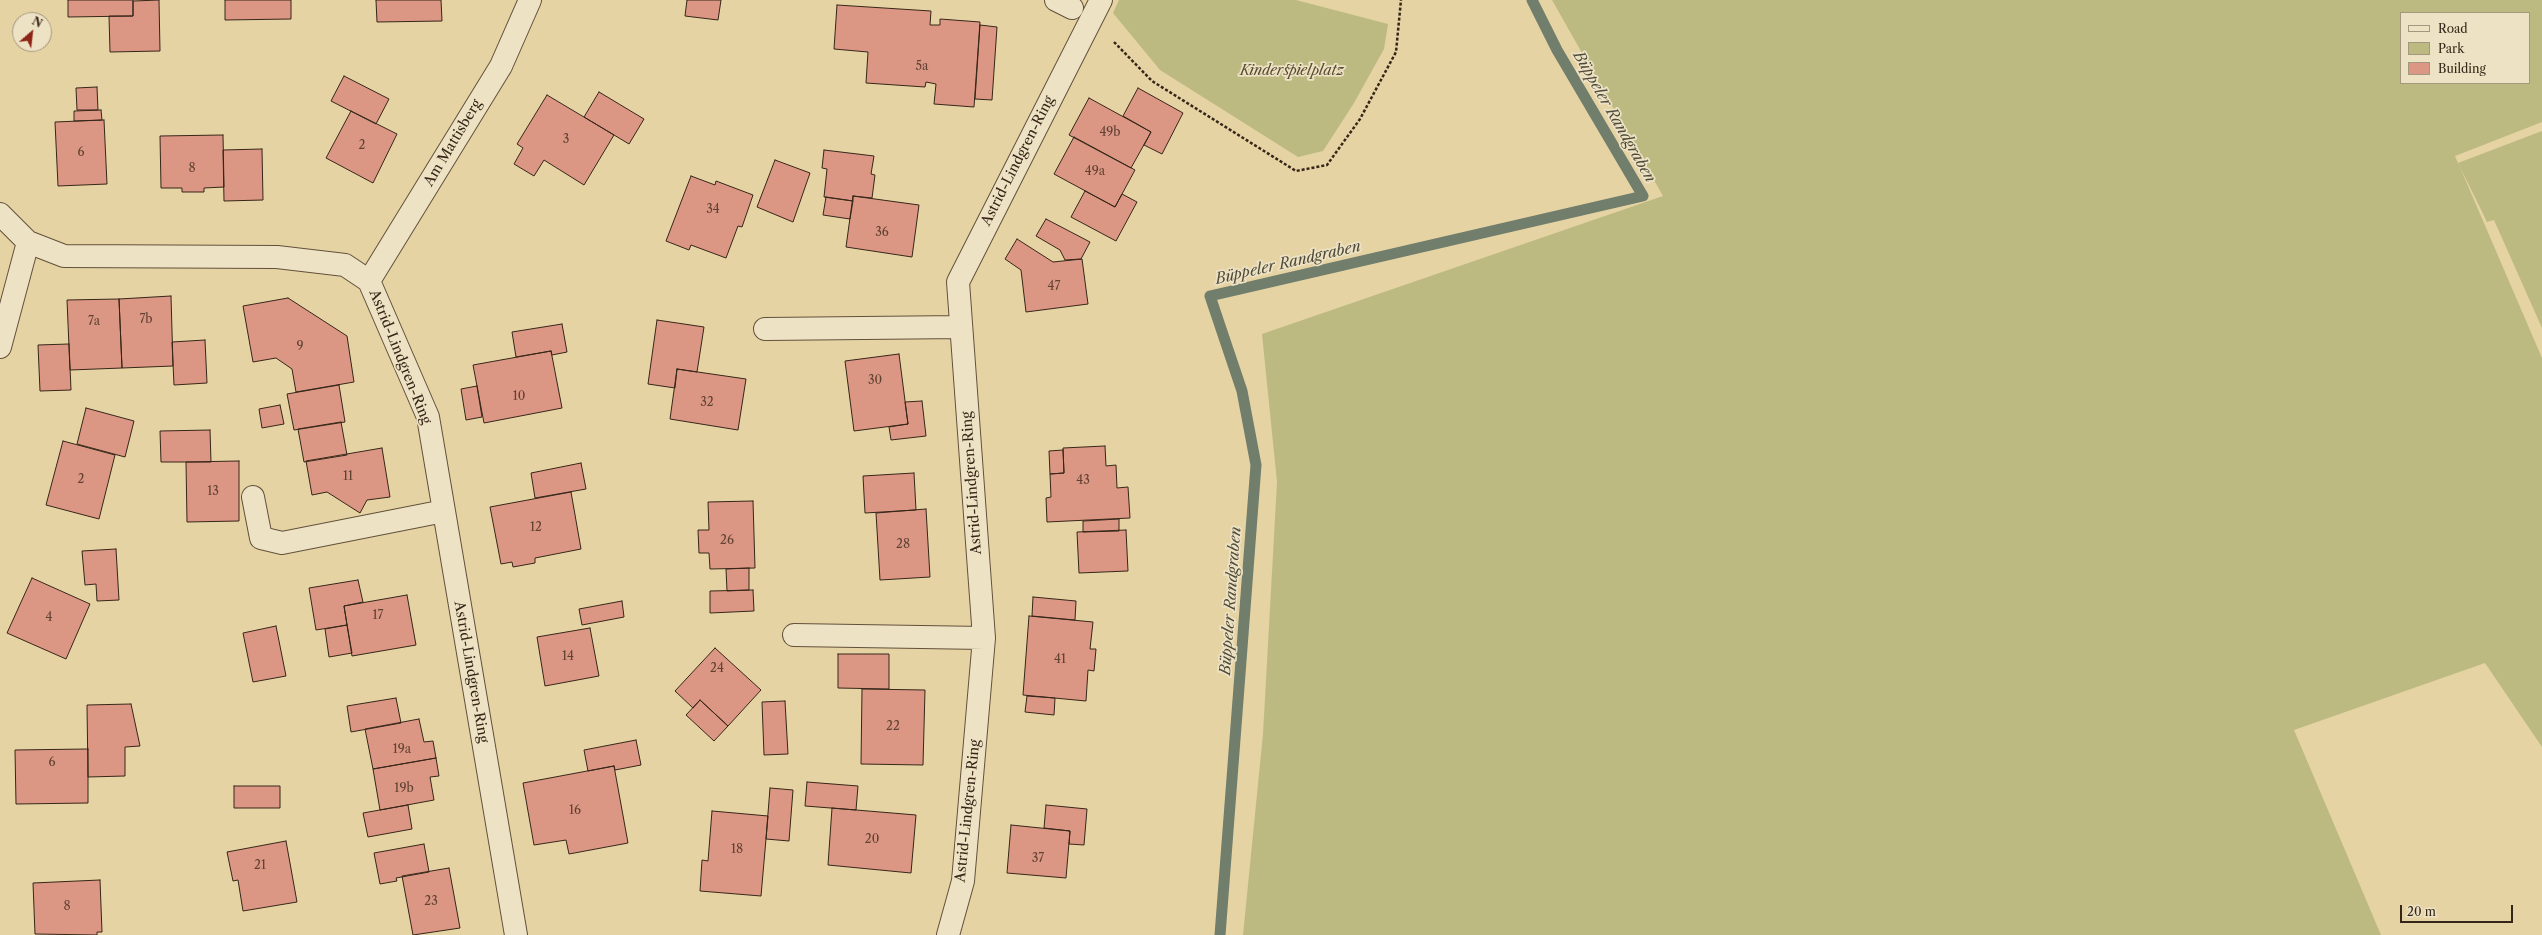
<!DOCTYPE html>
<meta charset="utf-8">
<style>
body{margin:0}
#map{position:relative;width:2542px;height:935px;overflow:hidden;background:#e5d3a4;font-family:"Libre Caslon Text",serif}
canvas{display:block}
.legend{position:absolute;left:2400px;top:12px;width:130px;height:72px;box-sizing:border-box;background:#eee2c4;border:1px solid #a4977f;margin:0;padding:5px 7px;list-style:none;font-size:12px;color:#362618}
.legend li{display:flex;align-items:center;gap:8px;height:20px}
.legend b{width:20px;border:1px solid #a4977f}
.north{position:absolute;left:12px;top:12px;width:40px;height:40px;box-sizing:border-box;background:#eee2c4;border:1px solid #a4977f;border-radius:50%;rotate:28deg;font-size:11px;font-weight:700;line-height:16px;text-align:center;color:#362618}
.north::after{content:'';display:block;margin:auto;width:14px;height:18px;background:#8f2418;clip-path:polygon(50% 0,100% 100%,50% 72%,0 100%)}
.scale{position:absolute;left:2400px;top:905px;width:113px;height:18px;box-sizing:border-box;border:2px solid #362618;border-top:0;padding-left:5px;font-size:12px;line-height:14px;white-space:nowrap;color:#362618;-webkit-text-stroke:3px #eee2c4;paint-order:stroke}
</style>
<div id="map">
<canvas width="2542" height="935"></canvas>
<ul class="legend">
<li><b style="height:5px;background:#eee2c4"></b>Road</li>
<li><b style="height:11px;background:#bcba81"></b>Park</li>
<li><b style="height:11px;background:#dc9684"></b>Building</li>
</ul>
<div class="north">N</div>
<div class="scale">20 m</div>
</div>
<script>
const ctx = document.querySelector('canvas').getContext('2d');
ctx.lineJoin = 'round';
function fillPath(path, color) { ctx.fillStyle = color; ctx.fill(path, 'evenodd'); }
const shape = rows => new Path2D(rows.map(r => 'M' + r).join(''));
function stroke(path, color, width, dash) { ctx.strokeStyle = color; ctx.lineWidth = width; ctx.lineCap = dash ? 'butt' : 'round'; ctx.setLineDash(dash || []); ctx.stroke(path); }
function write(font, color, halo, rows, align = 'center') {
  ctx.font = font + ' "Libre Caslon Text",serif'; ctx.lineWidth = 3.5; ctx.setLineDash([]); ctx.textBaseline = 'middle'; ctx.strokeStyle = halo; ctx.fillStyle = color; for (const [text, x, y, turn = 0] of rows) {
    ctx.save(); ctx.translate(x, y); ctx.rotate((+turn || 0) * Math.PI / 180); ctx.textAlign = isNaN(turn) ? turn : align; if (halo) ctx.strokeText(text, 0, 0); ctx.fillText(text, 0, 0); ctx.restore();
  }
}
fillPath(shape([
 [1119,0,1296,0,1388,24,1384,49,1354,103,1323,151,1298,157,1160,70,1113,13],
 [1552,0,2542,0,2542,122,2455,156,2458,163,2542,131,2542,328,2494,220,2487,222,2459,165,2542,358,2542,747,2485,663,2294,730,2381,935,1243,935,1263,734,1277,482,1262,334,1663,196],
 [2401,13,2529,13,2529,83,2401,83]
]), '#bcba81');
stroke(shape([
 [1220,935,1256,465,1242,391,1210,296,1643,196,1557,50,1532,0]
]), '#707e6b', 11);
const building = shape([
 [68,0,133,0,133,16,68,17,68,0],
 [159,0,160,51,110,52,109,16,133,16,133,1,159,0],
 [225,0,291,0,291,19,225,20,225,0],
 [376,0,441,0,442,21,377,22,376,0],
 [687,0,721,0,718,20,685,16,687,0],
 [837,5,931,11,930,25,940,25,940,19,980,22,974,107,934,104,936,84,926,82,925,87,866,83,868,52,834,49,837,5],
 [980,25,997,27,992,100,975,99,980,25],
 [344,76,389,99,376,124,331,101,344,76],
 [97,87,98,110,77,110,76,88,97,87],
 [1138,88,1183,113,1162,154,1144,145,1151,132,1123,116,1138,88],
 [599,92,644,119,629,144,584,117,599,92],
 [547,95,614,135,584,185,544,160,534,176,514,164,523,148,517,144,547,95],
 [1089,98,1151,132,1131,168,1069,135,1089,98],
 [101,110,102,120,74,121,74,111,101,110],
 [351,111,397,134,373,183,326,158,351,111],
 [104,120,107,184,58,186,55,122,104,120],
 [223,135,224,187,204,188,204,192,182,192,182,188,161,188,160,136,223,135],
 [1074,137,1135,170,1115,207,1054,174,1074,137],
 [262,149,263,200,224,201,223,150,262,149],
 [824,150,874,156,871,174,875,175,872,198,853,196,853,201,824,197,827,169,822,168,824,150],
 [775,160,810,173,793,222,757,207,775,160],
 [691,176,715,185,716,181,753,195,742,227,738,226,726,258,691,245,689,250,666,241,691,176],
 [1085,191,1115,207,1122,194,1137,202,1116,241,1071,217,1085,191],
 [853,196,919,205,912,257,846,247,853,196],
 [826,197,853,201,850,219,823,215,826,197],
 [1046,219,1090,242,1081,259,1065,260,1060,250,1036,236,1046,219],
 [1017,239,1053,262,1082,259,1088,304,1026,312,1021,270,1005,259,1017,239],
 [171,296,173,366,122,368,119,299,171,296],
 [288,298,347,336,354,382,296,392,292,369,276,358,253,362,243,306,288,298],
 [119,299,122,368,70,370,67,300,119,299],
 [657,320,704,327,697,372,677,369,675,388,648,384,657,320],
 [562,324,567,352,552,355,551,351,516,357,512,332,562,324],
 [205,340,207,383,174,385,172,342,205,340],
 [69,344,71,390,40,391,38,345,69,344],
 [551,351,562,408,484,423,473,365,551,351],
 [899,354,908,424,854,431,845,361,899,354],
 [677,369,746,379,738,430,670,419,677,369],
 [339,385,345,422,294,430,287,394,339,385],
 [477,386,482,417,466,420,461,389,477,386],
 [922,401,926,436,891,440,889,427,908,424,905,402,922,401],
 [280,405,284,424,262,428,259,409,280,405],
 [86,408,134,421,125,457,77,444,86,408],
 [341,422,347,455,304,462,298,429,341,422],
 [210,430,211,462,161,462,160,431,210,430],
 [63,441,115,455,99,519,46,505,63,441],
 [1105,446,1106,466,1116,465,1117,488,1128,487,1130,518,1047,522,1046,498,1051,497,1050,474,1064,473,1063,448,1105,446],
 [382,448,390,497,367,500,360,513,327,492,312,495,306,461,382,448],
 [1063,450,1064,473,1050,474,1049,451,1063,450],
 [239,461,239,521,187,522,186,462,239,461],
 [581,463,586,489,535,498,531,473,581,463],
 [914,473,916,510,865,513,863,476,914,473],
 [571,492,581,549,535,558,535,563,513,567,512,562,501,564,490,507,571,492],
 [753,501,755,568,710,569,709,553,699,553,698,530,709,530,708,502,753,501],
 [926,509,930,577,880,580,876,513,926,509],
 [1119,519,1119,531,1083,532,1083,521,1119,519],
 [1126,530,1128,571,1079,573,1077,532,1126,530],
 [116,549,119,600,97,601,96,584,85,585,82,551,116,549],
 [749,568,749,590,727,591,726,569,749,568],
 [32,578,90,604,66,659,7,633,32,578],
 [358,580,363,602,344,606,347,625,316,630,309,588,358,580],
 [753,590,754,611,710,613,710,591,753,590],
 [407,595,416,645,352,656,344,606,407,595],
 [1033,597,1076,601,1075,620,1032,616,1033,597],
 [622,601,624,617,582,625,579,609,622,601],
 [1029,616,1093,622,1090,649,1096,649,1094,671,1088,670,1086,701,1023,695,1029,616],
 [347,625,352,653,329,657,325,629,347,625],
 [276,626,286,676,253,682,243,633,276,626],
 [590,628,599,676,545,686,537,637,590,628],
 [715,648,761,690,728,726,700,700,693,708,675,691,715,648],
 [838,654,889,654,889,689,838,688,838,654],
 [862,689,925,690,923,765,861,764,862,689],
 [1027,696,1055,698,1054,715,1025,712,1027,696],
 [396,698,401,723,351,732,347,706,396,698],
 [700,700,728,726,714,741,686,715,700,700],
 [785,701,788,754,764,755,762,702,785,701],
 [131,704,140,746,125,747,125,776,88,777,87,705,131,704],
 [419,719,424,742,433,741,436,758,373,769,365,729,419,719],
 [636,740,641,765,615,770,614,766,588,771,584,750,636,740],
 [88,749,88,803,16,804,15,750,88,749],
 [436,758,439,776,430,777,434,800,380,810,373,769,436,758],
 [614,766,628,843,569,854,566,840,534,845,523,783,614,766],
 [807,782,858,786,856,810,805,806,807,782],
 [234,786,280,786,280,808,234,808,234,786],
 [770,788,793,790,789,841,766,839,770,788],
 [408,805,412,829,368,837,363,813,408,805],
 [1046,805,1087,809,1084,845,1069,844,1070,831,1044,828,1046,805],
 [832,808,916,815,911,873,828,865,832,808],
 [712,811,768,816,761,896,700,891,702,860,708,861,712,811],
 [1011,825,1070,831,1066,878,1007,873,1011,825],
 [286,841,297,902,243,911,238,880,233,881,227,852,286,841],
 [424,844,429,872,396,878,397,881,380,884,374,853,424,844],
 [449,868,460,928,413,935,402,876,449,868],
 [100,880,102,932,97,932,97,935,35,934,33,883,100,880]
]);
fillPath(building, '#dc9684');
stroke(building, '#362618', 1);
const minor = shape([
 [1056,0,1072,8],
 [0,214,28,242,64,256,277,257,345,265,369,281,428,417,516,935],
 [369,281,501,66,530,0],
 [765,329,961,327],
 [0,347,28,242],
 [253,497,261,538,282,543,444,511],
 [794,635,984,638],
 [948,935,963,881,984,638,958,282,1101,0]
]);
stroke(minor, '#62513b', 24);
stroke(shape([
 [1114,42,1152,81,1296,171,1327,165,1360,119,1396,52,1401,0]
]), '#362618', 2.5, [3, 2]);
stroke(minor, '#eee2c4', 22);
write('12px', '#604233', null, [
 ["5a",922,67],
 ["49b",1110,133],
 ["3",566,140],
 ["2",362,146],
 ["6",81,153],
 ["8",192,169],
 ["49a",1095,172],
 ["34",713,210],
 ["36",882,233],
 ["47",1054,287],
 ["7b",146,320],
 ["7a",94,322],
 ["9",300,347],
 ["30",875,381],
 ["10",519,397],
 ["32",707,403],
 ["11",348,477],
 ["2",81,480],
 ["43",1083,481],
 ["13",213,492],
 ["12",536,528],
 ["26",727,541],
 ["28",903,545],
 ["17",378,616],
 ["4",49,618],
 ["14",568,657],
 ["41",1060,660],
 ["24",717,669],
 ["22",893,727],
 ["19a",402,750],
 ["6",52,763],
 ["19b",404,789],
 ["16",575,811],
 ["20",872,840],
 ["18",737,850],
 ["37",1038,859],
 ["21",260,866],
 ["23",431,902],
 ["8",67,907]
]);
write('italic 14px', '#584b32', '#eee2c4', [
 ["Kinderspielplatz",1292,71]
]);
write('14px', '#362618', '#eee2c4', [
 ["Am Mattisberg",453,143,-59],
 ["Astrid-Lindgren-Ring",1018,161,-63],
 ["Astrid-Lindgren-Ring",400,357,68],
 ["Astrid-Lindgren-Ring",972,483,-94],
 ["Astrid-Lindgren-Ring",471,672,80],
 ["Astrid-Lindgren-Ring",968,811,-84]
]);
write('italic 15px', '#4e4b3a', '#eee2c4', [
 ["Büppeler Randgraben",1614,117,60],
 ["Büppeler Randgraben",1288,263,-13],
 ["Büppeler Randgraben",1231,601,-86]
]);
</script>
